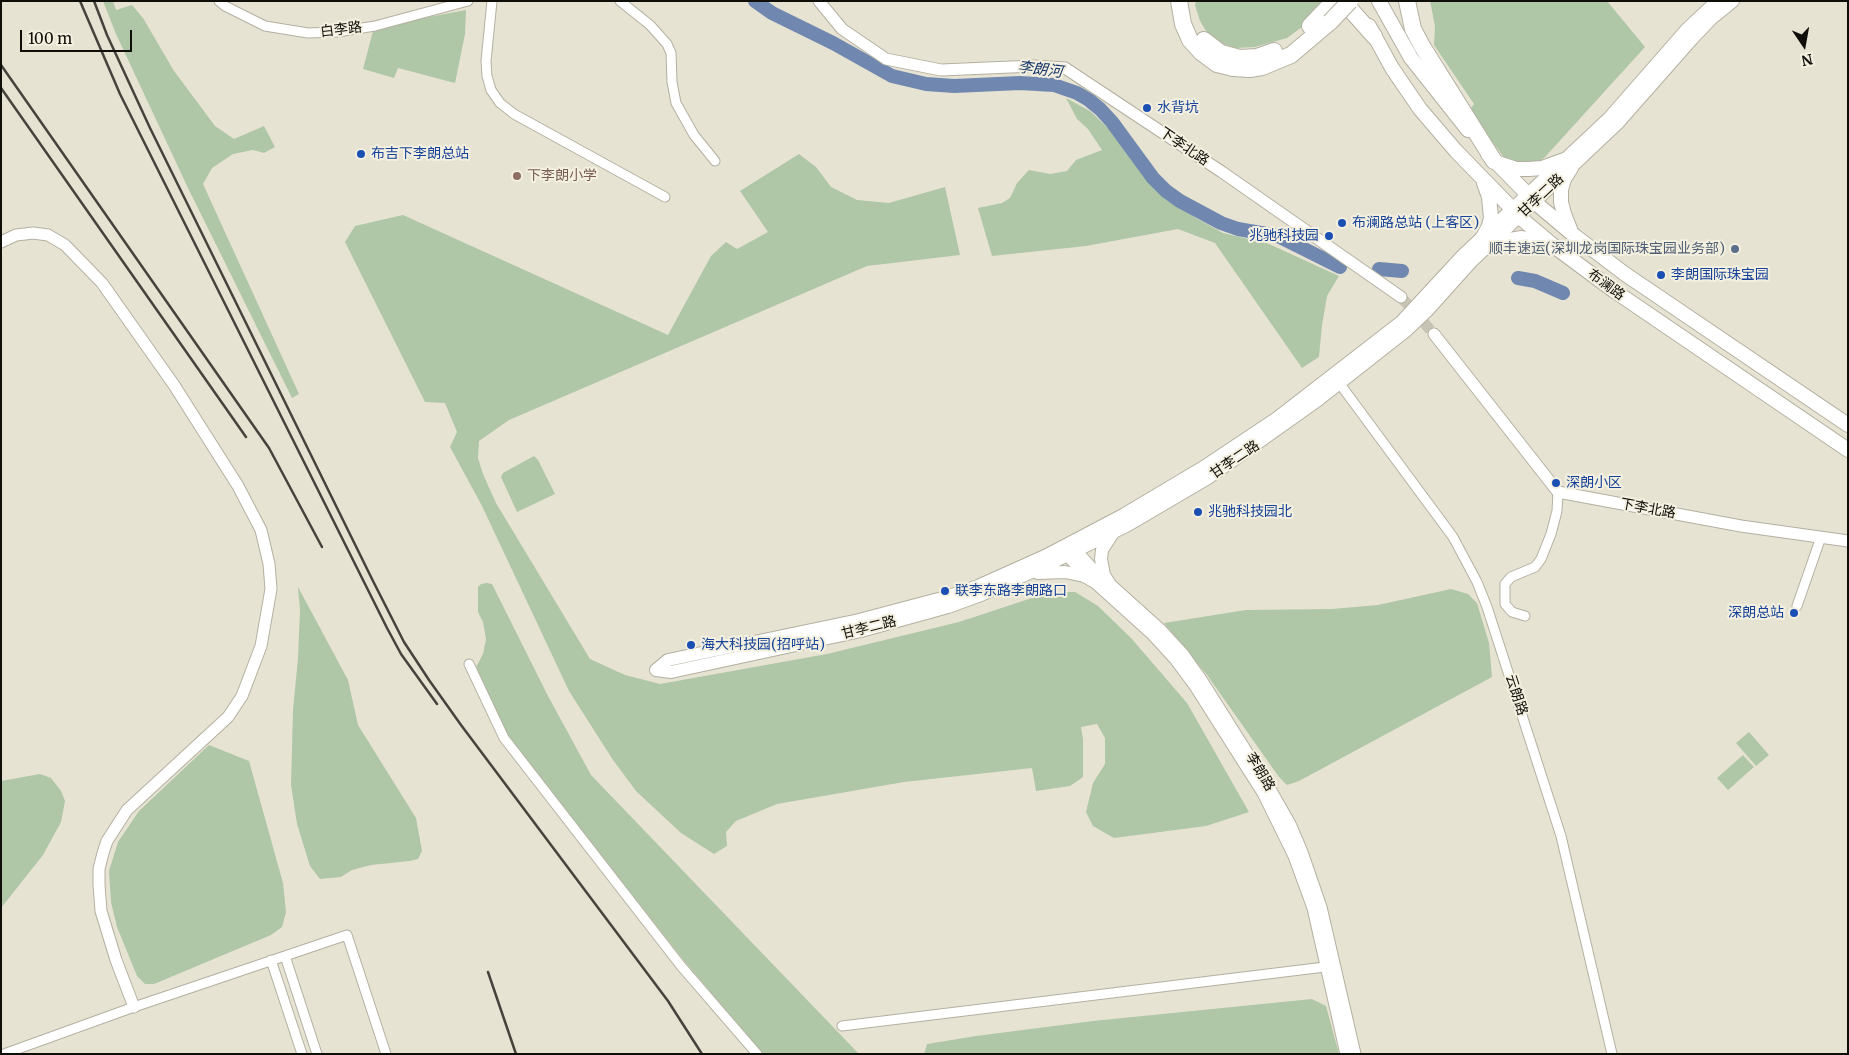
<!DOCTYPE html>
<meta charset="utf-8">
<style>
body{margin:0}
#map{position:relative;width:1849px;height:1055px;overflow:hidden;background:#e7e3d3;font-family:Merriweather,serif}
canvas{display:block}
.frame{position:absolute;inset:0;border:2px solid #100e09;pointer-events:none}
.north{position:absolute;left:1779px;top:20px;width:50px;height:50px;-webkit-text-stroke:4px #f4f0e0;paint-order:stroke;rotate:168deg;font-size:14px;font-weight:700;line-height:20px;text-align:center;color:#100e09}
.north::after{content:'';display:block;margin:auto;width:18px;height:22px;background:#100e09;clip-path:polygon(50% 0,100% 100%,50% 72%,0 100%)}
.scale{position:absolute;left:20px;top:30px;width:112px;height:22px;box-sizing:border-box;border:2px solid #100e09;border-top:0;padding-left:6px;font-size:15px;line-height:18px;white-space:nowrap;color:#100e09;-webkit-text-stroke:4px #f4f0e0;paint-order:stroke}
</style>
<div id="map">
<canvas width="1849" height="1055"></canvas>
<div class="frame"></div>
<div class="north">N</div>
<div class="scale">100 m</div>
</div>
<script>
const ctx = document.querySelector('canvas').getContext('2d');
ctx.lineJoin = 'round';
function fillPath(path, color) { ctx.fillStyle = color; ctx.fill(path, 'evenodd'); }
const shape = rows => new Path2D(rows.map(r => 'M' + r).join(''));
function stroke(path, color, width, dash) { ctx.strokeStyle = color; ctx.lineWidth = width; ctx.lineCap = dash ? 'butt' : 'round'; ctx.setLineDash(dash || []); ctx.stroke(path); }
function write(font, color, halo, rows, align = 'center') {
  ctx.font = font + ' Merriweather,"Noto Sans SC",serif'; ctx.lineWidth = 4; ctx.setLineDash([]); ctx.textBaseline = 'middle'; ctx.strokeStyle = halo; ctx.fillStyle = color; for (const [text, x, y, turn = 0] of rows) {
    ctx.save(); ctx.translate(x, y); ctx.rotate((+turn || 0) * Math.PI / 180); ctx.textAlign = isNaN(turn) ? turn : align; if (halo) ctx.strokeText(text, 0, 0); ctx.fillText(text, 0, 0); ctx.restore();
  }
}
fillPath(shape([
 [103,1,113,1,116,10,132,5,143,18,174,71,215,126,234,139,264,126,275,147,264,153,253,150,233,154,212,168,203,184,299,394,292,398,188,188,116,34],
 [1196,1,1326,1,1302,27,1287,38,1255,47,1236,48,1218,42,1208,34,1200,21,1195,5],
 [1430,1,1607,1,1645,47,1545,157,1535,165,1523,167,1506,160,1469,111,1474,104,1434,45,1435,26],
 [466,10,465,34,455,83,398,68,394,78,363,69,373,31,413,20],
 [1066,98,1090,111,1110,130,1160,194,1196,218,1223,233,1269,244,1339,276,1327,296,1322,325,1319,357,1302,368,1215,243,1178,229,1086,246,992,256,978,208,1002,203,1010,198,1017,183,1029,170,1050,174,1067,171,1076,160,1102,150,1088,129,1077,119],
 [799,154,816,167,831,187,857,200,889,203,945,187,960,255,867,266,509,420,479,441,478,458,483,474,496,503,590,659,625,675,660,684,827,654,959,622,1050,592,1075,592,1098,606,1131,638,1187,703,1249,812,1206,826,1114,838,1093,826,1086,812,1093,783,1105,764,1105,738,1097,724,1081,727,1083,739,1083,777,1070,786,1036,791,1032,768,904,782,777,804,736,821,726,832,727,846,714,854,681,833,636,791,613,760,569,691,482,506,450,447,457,432,445,403,425,402,345,242,355,226,403,215,668,335,711,256,726,242,737,249,768,232,740,191],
 [534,456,538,460,555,494,517,512,501,477,503,473],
 [487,583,492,584,548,696,591,775,859,1054,763,1054,685,962,508,737,476,667,483,654,486,639,483,622,478,612,478,587,481,584],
 [298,587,348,680,358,725,416,818,422,851,418,859,410,861,371,865,352,870,341,877,320,879,310,866,297,824,291,785,293,710,298,658,300,610],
 [1451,589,1468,594,1477,603,1489,643,1492,677,1299,781,1287,785,1279,777,1207,675,1164,623,1246,610,1332,609,1378,605],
 [1749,732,1769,755,1756,766,1736,743],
 [209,745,249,761,283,883,286,912,282,927,271,935,154,984,145,984,137,976,117,927,111,902,109,871,118,842,139,811],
 [1743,755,1754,767,1728,790,1717,778],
 [40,774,51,778,61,791,65,801,61,822,43,855,1,908,1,781],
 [1312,999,1326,1006,1339,1054,924,1054,927,1044,976,1036,1093,1021]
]), '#afc6a7');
stroke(shape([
 [755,1,772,13,833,43,892,76,926,84,954,86,1020,83,1054,85,1077,93,1089,100,1100,109,1112,122,1153,178,1166,191,1180,201,1221,223,1238,229,1278,236,1340,267],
 [1379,269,1402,271],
 [1518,278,1535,281,1563,293]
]), '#7088af', 14);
stroke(shape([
 [1401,297,1434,334]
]), '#c7c3b5', 11, [11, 5.5]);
const minor = shape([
 [219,1,225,6,265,26,308,33,337,32,375,26,468,1],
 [492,1,486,61,487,76,491,90,500,103,514,114,665,197],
 [620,1,650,25,667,44,671,53,672,82,676,103,694,135,715,161],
 [1337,380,1453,537,1477,582,1487,607,1561,836,1612,1054],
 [1797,606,1821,537],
 [1525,616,1512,612,1505,604,1505,584,1511,577,1535,567,1541,559,1551,534,1557,511,1558,492],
 [469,664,504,738,681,966,757,1054],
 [285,956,317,1054],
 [271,960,302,1054],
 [842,1026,1333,966],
 [4,1054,134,1007,347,935,386,1054]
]);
const tertiary = shape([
 [819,1,842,29,886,59,941,70,1034,66,1065,68,1222,172,1401,297],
 [1,242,16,235,25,234,33,233,48,235,65,245,102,283,174,385,238,486,261,530,269,564,271,589,261,646,242,696,228,717,127,810,107,841,103,853,99,869,99,885,101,911,116,960,134,1007],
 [1434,334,1558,492,1741,526,1848,541],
 [1070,544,1090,566,1160,629,1183,654,1202,681,1270,789,1290,824,1302,852,1321,907,1355,1054],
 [1061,549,1081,570,1153,635,1175,659,1195,686,1263,793,1294,856,1313,908,1346,1054]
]);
const secondary = shape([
 [1038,573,1065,572,1084,576,1093,581],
 [1109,583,1104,575,1101,559,1102,550,1113,533],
 [656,670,671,672,861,631,948,607,981,595,1049,564,1128,525,1208,478,1318,400,1407,330,1427,311,1471,262,1617,124,1692,39,1712,18,1733,1],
 [656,670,668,660,859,620,946,597,978,586,1045,556,1123,515,1202,468,1277,418,1401,322,1463,255,1610,117,1687,29,1717,1]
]);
const primary = shape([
 [1379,1,1411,58,1468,130],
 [1369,26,1392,68,1420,109,1456,151,1523,220,1555,247,1613,290,1848,450],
 [1488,154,1538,205,1575,236,1625,274,1848,425],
 [1498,163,1516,169,1529,169,1542,168,1564,160],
 [1570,229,1564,214,1561,202,1561,190,1564,179,1571,168],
 [1483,237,1489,226,1491,218,1489,197,1484,183],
 [1486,248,1498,242,1522,238,1548,243]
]);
const motorway = shape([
 [1179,1,1183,24,1190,40,1201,52,1217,64,1233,68,1250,69,1262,67,1291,55,1330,22],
 [1343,1,1374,36],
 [1407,1,1413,29,1422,46,1494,161],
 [1310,26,1334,1],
 [1204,40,1221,53,1240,58,1257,57,1274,51]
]);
stroke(minor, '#b4b0a1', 11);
stroke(tertiary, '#b4b0a1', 13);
stroke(secondary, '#b4b0a1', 14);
stroke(primary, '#b4b0a1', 16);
stroke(motorway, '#b4b0a1', 18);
stroke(minor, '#fff', 9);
stroke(tertiary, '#fff', 11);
stroke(secondary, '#fff', 12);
stroke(primary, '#fff', 14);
stroke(motorway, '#fff', 16);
stroke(shape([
 [80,1,120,94,387,628,401,654,437,704],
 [94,1,107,35,150,128,373,581,404,642,429,680,461,725,668,1001,702,1054],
 [1,65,269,448,322,547],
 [1,88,246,437],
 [488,972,516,1054]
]), '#45433b', 2.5);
const motorwayBridge = shape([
 [1330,22,1350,1]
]);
stroke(motorwayBridge, '#b4b0a1', 18, []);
stroke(motorwayBridge, '#fff', 16);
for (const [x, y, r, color] of [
 [1147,108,5,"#1a4fb4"],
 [361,154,5,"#1a4fb4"],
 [517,176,5,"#8d6e63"],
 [1342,223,5,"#1a4fb4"],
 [1329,236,5,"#1a4fb4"],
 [1735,249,5,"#5c6f8a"],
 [1661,275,5,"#1a4fb4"],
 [1556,483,5,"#1a4fb4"],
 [1198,512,5,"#1a4fb4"],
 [945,591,5,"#1a4fb4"],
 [1794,613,5,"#1a4fb4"],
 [691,645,5,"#1a4fb4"]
]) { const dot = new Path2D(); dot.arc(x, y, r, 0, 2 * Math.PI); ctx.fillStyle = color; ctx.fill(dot); stroke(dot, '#f4f0e0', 2); }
write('14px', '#100e09', '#f4f0e0', [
 ["白李路",341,30,-7],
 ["下李北路",1184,147,34],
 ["甘李二路",1541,196,-43],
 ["布澜路",1606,285,36],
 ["甘李二路",1235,460,-34],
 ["下李北路",1648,509,10],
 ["甘李二路",869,628,-14],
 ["云朗路",1516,695,72],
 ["李朗路",1260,772,59]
]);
write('14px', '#164399', '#f4f0e0', [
 ["水背坑",1157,108],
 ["布吉下李朗总站",371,154],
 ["布澜路总站 (上客区)",1352,223],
 ["兆驰科技园",1319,236,"right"],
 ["李朗国际珠宝园",1671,275],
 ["深朗小区",1566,483],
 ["兆驰科技园北",1208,512],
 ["联李东路李朗路口",955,591],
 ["深朗总站",1784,613,"right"],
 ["海大科技园(招呼站)",701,645]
], 'left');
write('14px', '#785e54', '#f4f0e0', [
 ["下李朗小学",527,176]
], 'left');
write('14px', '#4e5e75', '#f4f0e0', [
 ["顺丰速运(深圳龙岗国际珠宝园业务部)",1725,249]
], 'right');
write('italic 15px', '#19376a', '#f4f0e0', [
 ["李朗河",1040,70,7]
]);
</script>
